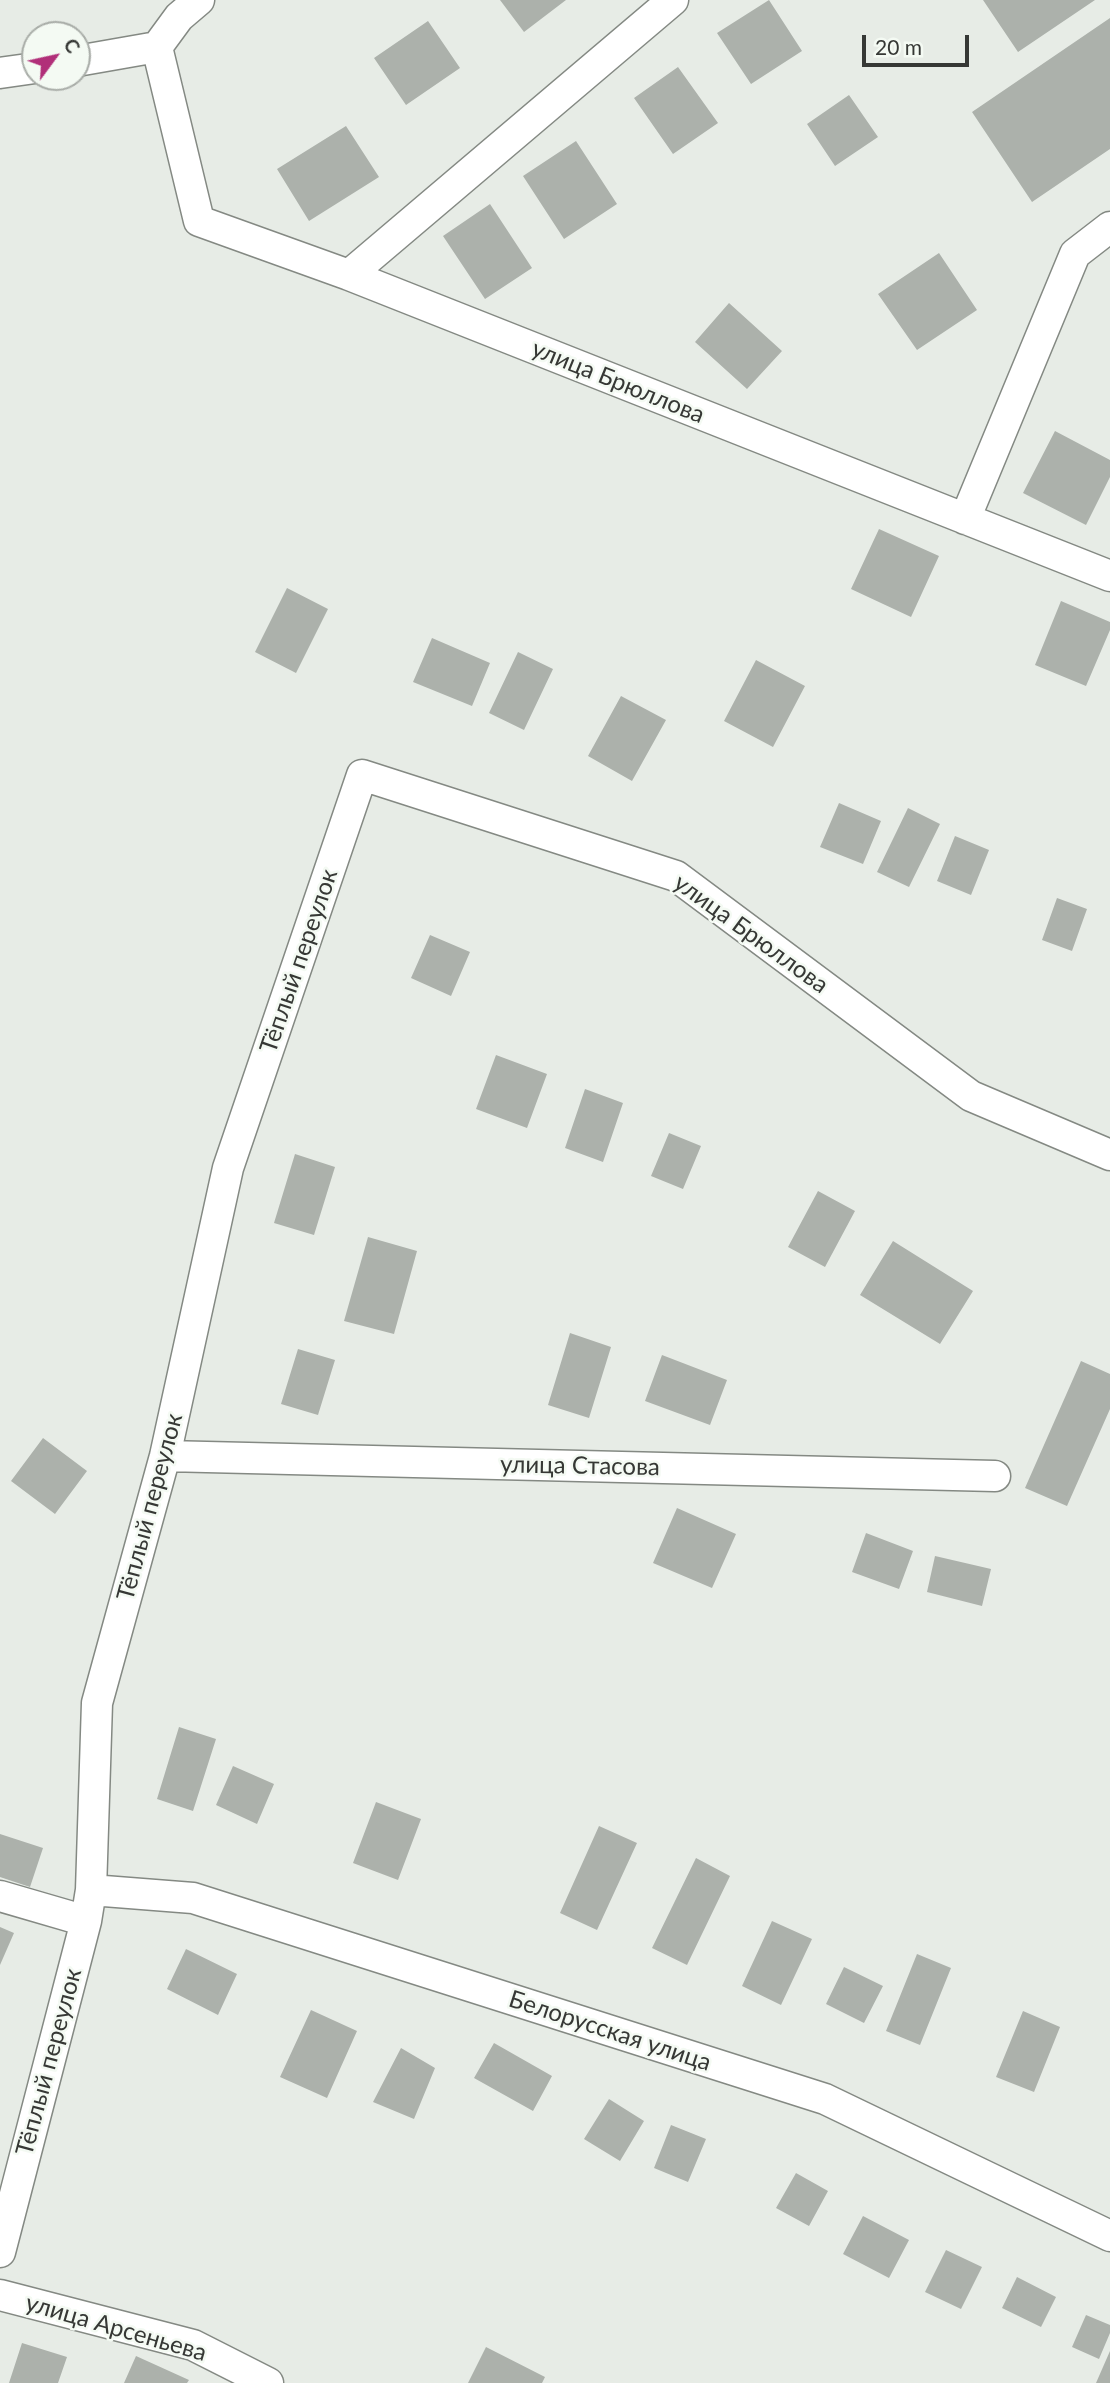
<!DOCTYPE html>
<meta charset="utf-8">
<style>
body{margin:0}
#map{position:relative;width:1110px;height:2383px;overflow:hidden;background:#e7ece6;font-family:Lato,sans-serif}
canvas{display:block}
.north{position:absolute;left:21px;top:21px;width:70px;height:70px;box-sizing:border-box;background:#f4faf3;border:2px solid #a8aca7;border-radius:50%;rotate:57deg;font-size:19px;font-weight:700;line-height:28px;text-align:center;color:#363835}
.north::after{content:'';display:block;margin:auto;width:24px;height:32px;background:#b12f79;clip-path:polygon(50% 0,100% 100%,50% 72%,0 100%)}
.scale{position:absolute;left:862px;top:35px;width:107px;height:32px;box-sizing:border-box;border:4px solid #363835;border-top:0;padding-left:9px;font-size:21px;line-height:24px;white-space:nowrap;color:#363835;-webkit-text-stroke:5px #f4faf3;paint-order:stroke}
</style>
<div id="map">
<canvas width="1110" height="2383"></canvas>
<div class="north">С</div>
<div class="scale">20 m</div>
</div>
<script>
const ctx = document.querySelector('canvas').getContext('2d');
ctx.lineJoin = 'round';
function fillPath(path, color) { ctx.fillStyle = color; ctx.fill(path, 'evenodd'); }
const shape = rows => new Path2D(rows.map(r => 'M' + r).join(''));
function stroke(path, color, width, dash) { ctx.strokeStyle = color; ctx.lineWidth = width; ctx.lineCap = dash ? 'butt' : 'round'; ctx.setLineDash(dash || []); ctx.stroke(path); }
function write(font, color, halo, rows, align = 'center') {
  ctx.font = font + ' Lato,sans-serif'; ctx.lineWidth = 5; ctx.setLineDash([]); ctx.textBaseline = 'middle'; ctx.strokeStyle = halo; ctx.fillStyle = color; for (const [text, x, y, turn = 0] of rows) {
    ctx.save(); ctx.translate(x, y); ctx.rotate((+turn || 0) * Math.PI / 180); ctx.textAlign = isNaN(turn) ? turn : align; if (halo) ctx.strokeText(text, 0, 0); ctx.fillText(text, 0, 0); ctx.restore();
  }
}
fillPath(shape([
 [500,0,566,0,524,32],
 [769,0,802,51,751,84,717,33],
 [983,0,1095,0,1018,52],
 [1110,18,1110,149,1032,202,972,112],
 [428,21,460,68,406,105,374,58],
 [678,67,718,123,673,154,634,98],
 [849,95,878,137,835,166,807,124],
 [346,126,379,177,309,221,277,169],
 [576,141,617,204,564,239,523,176],
 [490,204,532,268,485,299,443,236],
 [939,253,977,310,917,350,878,294],
 [729,303,782,351,747,389,695,342],
 [1055,431,1110,460,1110,477,1086,525,1023,493],
 [879,529,939,556,911,617,851,589],
 [287,588,328,609,296,673,255,652],
 [1061,601,1110,622,1110,630,1086,686,1035,665],
 [432,638,490,663,472,706,413,682],
 [518,652,553,669,524,730,489,713],
 [756,660,805,686,773,747,724,721],
 [621,696,666,720,632,781,588,756],
 [839,803,881,821,863,864,820,847],
 [908,808,940,824,909,887,877,872],
 [955,836,989,850,971,895,937,881],
 [1057,898,1087,909,1072,951,1042,940],
 [430,935,470,952,451,996,411,978],
 [496,1055,547,1074,527,1128,476,1109],
 [585,1089,623,1103,603,1162,565,1148],
 [669,1133,701,1146,683,1189,651,1176],
 [295,1154,335,1167,314,1235,274,1223],
 [818,1191,855,1211,825,1267,788,1247],
 [368,1237,417,1251,394,1334,344,1321],
 [893,1241,973,1291,940,1344,860,1295],
 [570,1333,611,1347,589,1418,548,1405],
 [298,1349,335,1360,318,1415,281,1404],
 [662,1355,727,1380,710,1425,645,1401],
 [1081,1361,1110,1374,1110,1409,1067,1506,1025,1488],
 [43,1438,87,1471,55,1514,11,1481],
 [677,1508,736,1534,712,1588,653,1563],
 [866,1533,913,1551,899,1589,852,1572],
 [935,1556,991,1569,982,1606,927,1592],
 [179,1727,216,1739,193,1811,157,1799],
 [233,1766,274,1784,257,1824,216,1805],
 [376,1802,421,1819,398,1880,353,1863],
 [599,1826,637,1843,597,1930,560,1913],
 [0,1834,43,1848,30,1887,0,1877],
 [696,1858,730,1876,687,1965,652,1948],
 [772,1921,812,1939,781,2005,742,1986],
 [0,1927,14,1933,0,1965],
 [186,1949,237,1974,218,2015,167,1989],
 [917,1954,951,1968,920,2045,886,2031],
 [844,1967,883,1986,864,2023,826,2004],
 [311,2010,357,2031,327,2098,280,2077],
 [1023,2011,1060,2027,1034,2092,996,2077],
 [494,2043,552,2076,533,2111,474,2078],
 [401,2048,435,2068,414,2119,373,2102],
 [609,2099,644,2121,620,2161,584,2139],
 [671,2125,706,2139,688,2182,654,2168],
 [796,2173,828,2191,809,2226,776,2208],
 [863,2216,909,2240,889,2278,843,2254],
 [946,2250,982,2267,961,2309,925,2292],
 [1017,2277,1056,2297,1041,2327,1002,2308],
 [1086,2315,1110,2325,1110,2333,1099,2359,1072,2347],
 [22,2343,67,2357,58,2383,9,2383],
 [486,2347,545,2377,542,2383,468,2383],
 [1110,2351,1110,2383,1096,2383],
 [136,2356,189,2380,187,2383,124,2383]
]), '#acb1ab');
const street = shape([
 [157,47,199,221,349,275,673,0],
 [77,61,157,47,179,17,199,0],
 [0,73,35,68],
 [349,275,1110,576],
 [965,519,1075,254,1110,227],
 [165,1456,995,1476],
 [91,1890,193,1898,825,2099,1110,2236],
 [0,1896,86,1921],
 [0,2252,86,1921,91,1890,97,1703,165,1456,228,1168,362,775,676,876,971,1096,1110,1155],
 [0,2295,193,2345,268,2383]
]);
stroke(street, '#848983', 33);
stroke(street, '#fff', 30);
write('24px', '#363835', '#f4faf3', [
 ["улица Брюллова",618,382,22],
 ["улица Брюллова",751,934,36],
 ["Тёплый переулок",299,961,-71],
 ["улица Стасова",580,1466,1],
 ["Тёплый переулок",150,1507,-75],
 ["Белорусская улица",610,2031,18],
 ["Тёплый переулок",49,2062,-75],
 ["улица Арсеньева",116,2328,16]
]);
</script>
